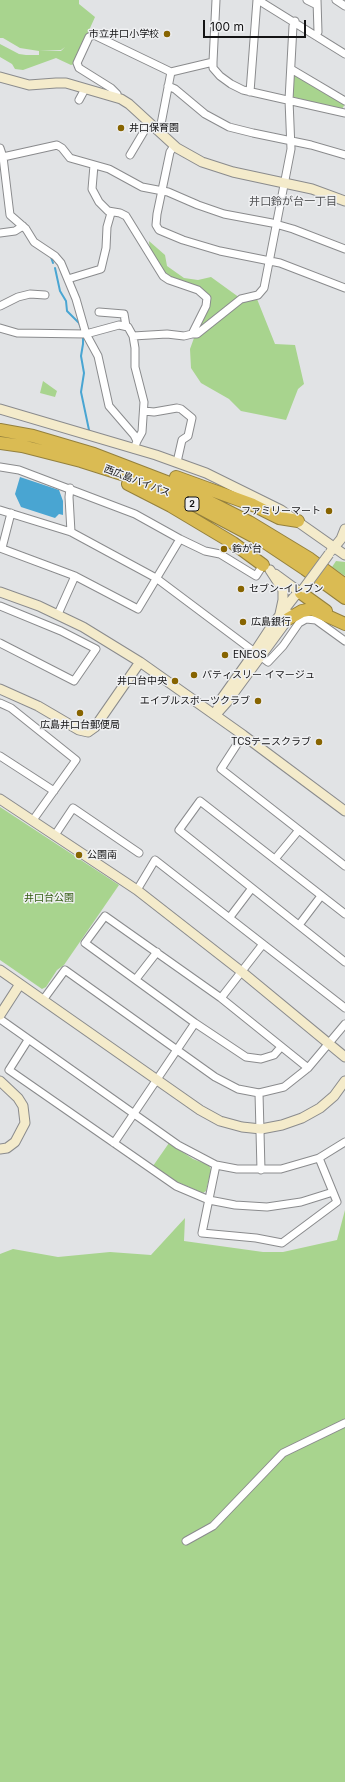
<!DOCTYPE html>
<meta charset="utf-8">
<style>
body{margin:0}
#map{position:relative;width:345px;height:1782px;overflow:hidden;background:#e1e3e5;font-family:Inter,sans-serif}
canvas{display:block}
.scale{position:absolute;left:203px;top:20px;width:103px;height:18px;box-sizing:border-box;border:2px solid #131314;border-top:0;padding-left:5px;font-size:12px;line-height:14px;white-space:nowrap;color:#131314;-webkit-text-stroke:3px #eff0f2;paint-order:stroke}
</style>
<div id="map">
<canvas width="345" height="1782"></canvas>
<div class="scale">100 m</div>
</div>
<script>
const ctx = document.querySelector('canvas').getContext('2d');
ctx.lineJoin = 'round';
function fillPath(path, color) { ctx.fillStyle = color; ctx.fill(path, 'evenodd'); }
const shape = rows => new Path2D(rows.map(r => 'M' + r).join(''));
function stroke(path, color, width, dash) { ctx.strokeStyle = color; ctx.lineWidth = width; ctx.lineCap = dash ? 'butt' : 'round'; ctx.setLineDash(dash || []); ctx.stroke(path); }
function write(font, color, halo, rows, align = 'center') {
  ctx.font = font + ' Inter,"Noto Sans JP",sans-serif'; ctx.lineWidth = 3; ctx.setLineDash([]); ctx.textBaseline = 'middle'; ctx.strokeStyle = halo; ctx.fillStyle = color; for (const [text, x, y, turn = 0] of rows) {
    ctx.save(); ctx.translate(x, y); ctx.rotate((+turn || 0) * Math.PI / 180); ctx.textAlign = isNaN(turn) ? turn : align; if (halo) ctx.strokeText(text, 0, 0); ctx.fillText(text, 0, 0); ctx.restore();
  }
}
fillPath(shape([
 [0,0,79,0,79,4,95,17,74,64,71,65,56,58,23,70,15,69,12,64,0,57,0,44,19,54,26,55,39,55,39,51,61,51,65,47,74,45,65,47,61,50,39,51,20,48,3,38,0,38],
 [296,74,345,104,342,109,293,97,291,95,293,75],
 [149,241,165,255,167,266,184,278,198,280,211,277,240,298,196,333,207,294,169,279,162,272,150,251],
 [257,299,275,344,295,345,304,384,298,389,286,420,241,411,229,399,201,383,191,368,190,349,194,338,241,303],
 [43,381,57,391,55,397,40,393],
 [336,561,345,562,345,576,332,567],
 [0,807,119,885,64,965,57,970,46,987,42,989,0,960],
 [169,1143,193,1159,209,1165,211,1170,206,1191,203,1193,175,1181,153,1166],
 [345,1210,345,1782,0,1782,0,1254,13,1249,58,1257,110,1252,151,1255,185,1218,184,1241,263,1252,283,1252,337,1240]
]), '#a8d48e');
fillPath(shape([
 [20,477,59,490,63,501,63,515,59,514,55,518,21,507,15,494]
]), '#49a5d2');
stroke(shape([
 [51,257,53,263],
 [55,268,60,291,66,301,67,311,79,323,82,331],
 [83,335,83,344,81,356,84,373,81,392,89,430]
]), '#49a5d2', 2);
const street = shape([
 [258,0,345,54],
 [307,0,317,5],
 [336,0,345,6],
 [316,36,318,32,317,0],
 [213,62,213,68,220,76,231,84,243,90,345,113],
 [291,69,345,101],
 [168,86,175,89,205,114,229,127,253,133,311,145,345,155],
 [250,92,257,0],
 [115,97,117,94,111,88,79,68,77,63,89,37,94,35,171,72,213,62,216,0],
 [79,100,85,89],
 [157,130,161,124,171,72],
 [174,146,170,152,157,214,156,225,159,230,183,240,220,251,280,263,345,288],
 [0,148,3,157,10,215,26,229,34,242,55,256,61,263,76,299,86,334,98,356,109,406,134,435,137,441,134,449],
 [130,155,149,123],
 [3,157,57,145,62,148,70,158,109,169,142,187,168,192,198,205,224,214,272,223,293,229,345,249],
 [94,165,92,189,99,202,108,211,120,213,126,216,163,276,169,280,198,290,207,298,206,306,192,334,184,336,167,334,133,336],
 [0,233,15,231,23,226],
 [68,279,101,269,106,248,107,227,111,213],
 [0,306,18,297,30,294,45,295],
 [99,312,124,314,126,326],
 [0,328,17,333,86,334,119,325,128,327,133,336,135,348,135,367,144,402,142,432,137,441],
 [192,334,197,334,241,299,258,295,264,288,291,149,289,100,293,26,295,21],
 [144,411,154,412,177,408,181,409,192,418,188,436,182,440,177,462],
 [0,467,19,470,135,514,180,539,205,551,220,554,256,576,263,565],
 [70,488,69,497,71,532],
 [0,510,71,532,156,578,268,662,283,646,299,623,306,619,316,620,345,641],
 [0,548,75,576,138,609,180,539],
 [2,548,11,513],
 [0,606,61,631,96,649,74,681,0,643],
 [58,614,75,576],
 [0,703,11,708,76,760,33,820],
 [243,735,221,769,345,866],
 [0,756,54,791],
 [55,835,73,808,139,853],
 [275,859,299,830],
 [137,890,155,860,345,1008],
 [345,914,200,801,179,830,345,962],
 [230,917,252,888],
 [299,925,321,896],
 [136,979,157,952],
 [221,998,263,944],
 [43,1000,65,970,215,1077,238,1089,259,1093,284,1087,308,1068,345,1024],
 [0,1019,178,1145,216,1165,237,1169,281,1169,319,1158,345,1142],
 [28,1040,9,1070,176,1186,209,1200,235,1205,267,1207,301,1202,333,1192],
 [281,1047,274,1055,261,1059,246,1057,195,1023,85,943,105,916,221,998,308,1068],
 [259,1093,261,1170],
 [114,1143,195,1023],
 [216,1165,202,1233,256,1238,282,1243,337,1202,319,1158],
 [186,1541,213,1526,283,1453,345,1423]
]);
const secondary = shape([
 [0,77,29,85,56,83,66,83,121,99,129,104,177,148,202,162,233,172,312,189,345,201],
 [0,409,156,455,206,473,281,510,345,555],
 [331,551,341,539,345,529],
 [270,570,283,590,283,600,280,614],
 [275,574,301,593],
 [0,592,39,606,83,627,140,662,243,735,345,811],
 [0,689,38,706,79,730,88,732,95,727,140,662],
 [219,711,227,702,288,619,290,614],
 [215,715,222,698,254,653,273,624,294,597,304,588],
 [0,799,137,890,242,972,345,1057],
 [0,970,200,1110,220,1121,242,1127,261,1129,282,1125,302,1118,320,1108,334,1096,345,1081],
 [0,1015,20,984],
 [0,1081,18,1098,23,1106,25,1123,15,1142,7,1148,0,1149]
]);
const highway = shape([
 [0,430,33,436,94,454,180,487,249,522,310,559,345,585],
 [0,443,22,446,81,461,125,475,189,502,266,543,305,569,345,598],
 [176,477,253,505,279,518,298,521],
 [128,484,171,506,233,543,263,565],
 [301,593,326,611],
 [288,619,302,611,312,609,345,624]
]);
stroke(street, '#8a8b8d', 9);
stroke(secondary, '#8a8b8d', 11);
stroke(highway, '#94803d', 14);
stroke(street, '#fff', 7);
stroke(secondary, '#f4ebcb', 9);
stroke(highway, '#dabb53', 12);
const secondaryBridge = shape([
 [304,588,329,554]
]);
stroke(secondaryBridge, '#8a8b8d', 11, []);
stroke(secondaryBridge, '#f4ebcb', 9);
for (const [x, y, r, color] of [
 [167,34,4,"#876400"],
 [121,128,4,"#876400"],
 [329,511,4,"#876400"],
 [224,549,4,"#876400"],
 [241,589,4,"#876400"],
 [243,622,4,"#876400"],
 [225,655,4,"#876400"],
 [194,675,4,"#876400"],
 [175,681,4,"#876400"],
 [258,701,4,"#876400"],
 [80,713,4,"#876400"],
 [319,742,4,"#876400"],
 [79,855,4,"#876400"]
]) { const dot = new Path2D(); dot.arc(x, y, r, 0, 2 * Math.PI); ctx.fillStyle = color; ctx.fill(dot); stroke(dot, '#eff0f2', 1.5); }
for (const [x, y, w] of [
 [192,504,14]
]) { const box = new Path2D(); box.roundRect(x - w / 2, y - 7, w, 14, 3); ctx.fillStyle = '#eff0f2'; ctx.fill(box); stroke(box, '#131314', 1); }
write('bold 9px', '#131314', null, [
 ["2",192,504]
]);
write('10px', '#131314', '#eff0f2', [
 ["市立井口小学校",159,34,"right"],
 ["井口保育園",129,128],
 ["ファミリーマート",321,511,"right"],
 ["鈴が台",232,549],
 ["セブン-イレブン",249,589],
 ["広島銀行",251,622],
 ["ENEOS",233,655],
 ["パティスリー イマージュ",202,675],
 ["井口台中央",167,681,"right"],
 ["エイブルスポーツクラブ",250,701,"right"],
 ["広島井口台郵便局",80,725,"center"],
 ["TCSテニスクラブ",311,742,"right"],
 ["公園南",87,855]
], 'left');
write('10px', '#131314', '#eff0f2', [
 ["西広島バイパス",137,481,21]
]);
write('10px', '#325a10', '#eff0f2', [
 ["井口台公園",49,898]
]);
write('11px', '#535456', '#eff0f2', [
 ["井口鈴が台一丁目",293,202]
]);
</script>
